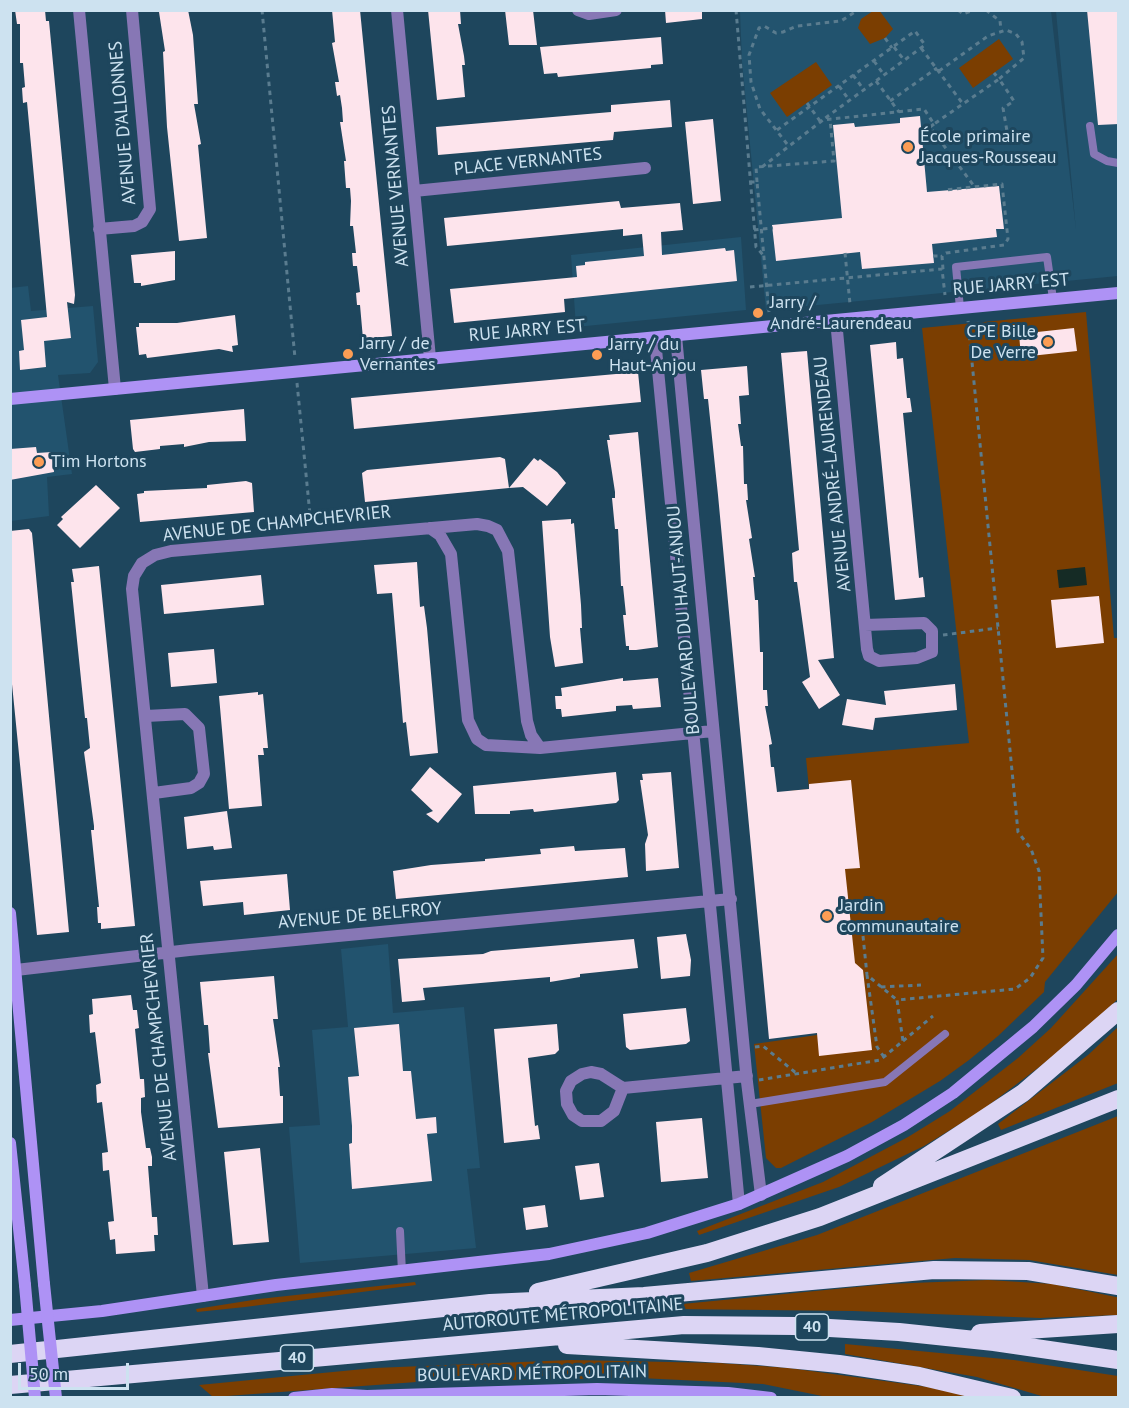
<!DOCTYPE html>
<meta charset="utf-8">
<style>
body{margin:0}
#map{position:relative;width:1129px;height:1408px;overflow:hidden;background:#1e465d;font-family:"PT Sans",sans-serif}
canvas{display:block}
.frame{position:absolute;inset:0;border:12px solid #cde2f0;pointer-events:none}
.scale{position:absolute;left:18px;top:1363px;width:111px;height:27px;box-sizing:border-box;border:3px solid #cde2f0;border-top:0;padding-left:8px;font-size:18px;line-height:21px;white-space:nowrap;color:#cde2f0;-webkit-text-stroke:4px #1e465d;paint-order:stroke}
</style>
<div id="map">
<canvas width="1129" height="1408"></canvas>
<div class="frame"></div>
<div class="scale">50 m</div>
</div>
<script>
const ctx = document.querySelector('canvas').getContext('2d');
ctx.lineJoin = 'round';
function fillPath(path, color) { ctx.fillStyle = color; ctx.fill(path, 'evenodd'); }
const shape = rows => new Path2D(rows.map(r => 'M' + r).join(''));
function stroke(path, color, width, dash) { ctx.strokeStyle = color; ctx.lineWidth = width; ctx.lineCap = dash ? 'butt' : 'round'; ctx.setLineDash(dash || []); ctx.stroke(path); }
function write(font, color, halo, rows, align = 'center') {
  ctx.font = font + ' "PT Sans",sans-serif'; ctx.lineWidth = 6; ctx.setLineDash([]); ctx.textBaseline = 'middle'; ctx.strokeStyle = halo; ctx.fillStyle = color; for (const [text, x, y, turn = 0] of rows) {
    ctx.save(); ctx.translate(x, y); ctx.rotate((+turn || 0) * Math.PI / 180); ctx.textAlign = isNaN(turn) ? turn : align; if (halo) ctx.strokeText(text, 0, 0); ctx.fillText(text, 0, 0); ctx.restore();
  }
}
fillPath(shape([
 [740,11,1051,11,1076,230,1056,11,1118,11,1118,276,766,310,742,61],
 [741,237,746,310,576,327,571,255],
 [28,286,31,311,93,306,98,362,90,373,58,375,72,474,47,477,49,516,11,521,10,288],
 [388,944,393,1013,464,1007,480,1168,467,1169,476,1248,300,1263,289,1127,320,1125,312,1030,348,1027,341,949]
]), '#22536e');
fillPath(shape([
 [879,10,893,29,885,38,870,44,858,28,861,19,873,11],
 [999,39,1013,59,973,88,959,68],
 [816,62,832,85,787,117,770,93],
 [1086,312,1114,638,1118,638,1118,892,1045,982,1044,992,998,1036,969,1060,940,1081,872,1122,781,1168,776,1168,766,1158,754,1044,817,1035,790,791,809,789,806,758,969,743,922,328],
 [1118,954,1118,999,1071,1043,981,1111,924,1146,839,1187,699,1235,697,1231,823,1182,908,1137,950,1111,1018,1058,1051,1028],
 [1118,1027,1118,1083,1001,1130,998,1124,1088,1055],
 [1118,1116,1118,1275,1029,1260,955,1258,691,1281,689,1273,817,1235],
 [988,1280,1053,1284,1116,1297,1118,1297,1118,1315,1040,1318,853,1311,672,1309,672,1305,887,1284],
 [415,1282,416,1285,245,1307,197,1312,196,1309,259,1299],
 [845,1344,1014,1360,1118,1376,1118,1397,1045,1397,977,1377,845,1354],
 [571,1360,719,1363,789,1368,928,1387,973,1397,827,1397,763,1384,640,1378,430,1381,213,1397,199,1385,374,1368]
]), '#7b3e01');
fillPath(shape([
 [1085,567,1087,585,1059,588,1057,570]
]), '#152b25');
fillPath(shape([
 [15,10,45,10,46,21,49,21,75,295,74,304,67,302,71,338,44,341,46,367,20,370,19,351,24,350,21,320,47,317,27,102,23,103,22,88,25,87,23,63,20,63,20,24,17,24],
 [162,10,188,10,193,35,198,104,194,104,201,144,198,145,207,238,179,241,167,127,163,52,165,51,159,12],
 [332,10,360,10,392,336,363,339,360,305,357,305,356,293,360,292,357,266,353,266,352,253,356,253,353,226,350,226,351,201,350,188,346,188,344,161,346,161,340,122,343,122,342,108,340,95,337,96,335,82,339,82,332,43,335,42],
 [428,10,460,10,461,24,458,24,464,56,465,65,462,65,465,97,437,100],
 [505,10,533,10,537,45,509,45],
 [665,10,702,10,702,19,666,23],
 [1087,10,1119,10,1119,124,1098,125],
 [661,37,663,64,651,65,651,68,558,77,557,73,544,74,540,47],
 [670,100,672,127,614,132,613,140,438,155,436,127,611,112,611,105],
 [920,116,927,192,999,186,1004,229,996,229,997,237,932,244,934,263,862,269,860,252,776,261,772,225,842,218,833,125,854,123,855,127,900,123,900,118],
 [713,119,721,201,693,204,685,122],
 [619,201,621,208,680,203,683,230,661,232,662,255,725,248,726,251,734,250,737,281,564,299,565,312,454,323,450,289,577,277,576,266,585,265,585,262,644,256,642,234,623,236,623,229,447,246,444,218],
 [175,251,175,280,141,286,141,283,134,283,131,255],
 [235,315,238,345,232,346,233,352,219,349,147,358,146,354,139,355,136,327,139,327,139,323,177,323],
 [1074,328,1077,351,1021,357,1019,334],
 [896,342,897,359,903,358,907,398,910,398,912,412,903,413,919,578,923,577,925,597,895,600,870,345],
 [807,351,834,658,818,660,840,695,819,709,802,682,810,677,797,582,794,582,793,568,792,553,799,550,781,353],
 [747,366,749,395,739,396,741,424,738,424,741,446,743,446,744,484,747,484,748,500,746,500,752,538,749,539,755,577,753,577,755,600,758,600,760,652,763,652,763,690,767,690,768,706,765,706,772,744,769,745,771,767,774,767,777,792,809,789,809,784,851,780,860,868,845,869,855,963,863,970,872,1050,819,1056,817,1033,769,1039,718,495,708,399,704,399,701,370],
 [638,372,641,402,354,429,351,398],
 [244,409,246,441,209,442,184,447,184,444,160,446,160,449,135,452,133,449,130,420],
 [638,432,658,647,636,650,629,650,629,646,626,646,623,615,626,615,623,586,621,586,618,529,615,529,612,498,615,498,615,492,607,440,610,440,609,435],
 [36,447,37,453,52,452,54,472,10,480,10,449],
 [500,457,505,459,509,488,365,502,362,473,367,470],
 [534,458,538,461,540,459,557,472,566,483,547,506,523,487,509,488],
 [246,481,252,483,254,512,140,522,137,494,144,493,144,491,207,488,207,485],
 [96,485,120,508,80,548,57,525,63,519,61,517],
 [571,519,571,524,574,523,581,605,582,628,580,628,583,663,555,667,550,637,542,521],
 [29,529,32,533,34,554,69,932,37,935,10,664,10,531],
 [417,562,420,607,424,606,427,628,438,753,410,756,406,722,403,723,392,593,377,594,374,565],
 [99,566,135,926,101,929,101,923,98,923,97,907,99,907,91,830,94,830,94,826,84,752,90,748,87,718,85,718,71,582,74,582,72,569],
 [261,575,264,605,164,614,161,585],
 [1099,596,1104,643,1056,648,1051,600],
 [214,649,217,683,171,687,168,653],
 [623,678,623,681,658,678,661,707,633,709,632,705,616,706,616,711,562,717,561,709,556,709,555,696,562,696,561,688],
 [955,684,957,710,875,718,873,730,842,725,847,699,886,705,884,691],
 [258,692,258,695,263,694,268,748,263,748,264,755,258,755,262,806,229,809,219,696],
 [430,767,462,794,438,823,426,814,433,811,411,790],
 [616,772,619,800,616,803,534,812,533,809,510,811,510,814,475,814,473,786],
 [671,772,679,868,646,871,645,844,648,835,640,780,643,780,642,774],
 [227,811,232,848,214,850,213,846,187,849,184,817],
 [574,846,575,851,625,848,628,877,396,899,393,871,431,865,485,861,485,859,541,854,540,849],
 [287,874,290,910,244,915,243,902,203,906,200,881],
 [686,934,691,960,690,976,661,979,657,937],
 [634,939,638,968,580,974,580,977,550,982,550,977,423,988,425,1000,402,1002,398,959,483,954,491,951],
 [274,976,278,1019,273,1019,280,1067,278,1067,280,1096,283,1096,283,1123,218,1128,208,1053,210,1053,208,1025,204,1025,200,982],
 [131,995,133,1010,137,1010,139,1028,135,1029,140,1079,144,1079,145,1097,141,1098,141,1112,146,1148,150,1148,152,1157,152,1166,148,1166,152,1217,157,1217,158,1235,154,1235,155,1251,116,1254,115,1239,110,1240,108,1222,114,1221,109,1170,103,1171,102,1153,108,1152,102,1102,97,1103,96,1085,101,1083,95,1032,90,1033,89,1015,93,1014,92,999],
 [686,1008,690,1041,686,1044,630,1050,626,1047,623,1014],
 [399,1024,403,1071,411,1071,416,1119,436,1117,437,1133,427,1134,432,1181,352,1189,349,1144,352,1143,352,1126,348,1077,359,1076,354,1028],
 [557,1024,559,1050,555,1054,528,1058,535,1126,538,1125,540,1139,504,1143,494,1029],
 [702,1118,708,1178,661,1182,656,1122],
 [260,1148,269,1242,233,1245,224,1152],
 [599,1163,604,1197,580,1200,575,1166],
 [545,1205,548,1227,526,1230,523,1208]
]), '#fde4ec');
stroke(shape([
 [262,10,295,358],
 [736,10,756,247,764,256],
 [958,10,963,14,974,10],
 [986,10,1000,21,1001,30],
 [885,38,892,48],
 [894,47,904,60],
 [921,48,963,104],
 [874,61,884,75],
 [939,71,988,36,1006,30,1016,34,1022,42,1024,58,999,79,994,73],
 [853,75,864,90],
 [876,81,899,112],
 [839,86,849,100],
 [890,101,937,68],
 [807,103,820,121],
 [934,124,930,127,974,186],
 [777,130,915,31,925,45,824,119],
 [787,144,760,109,751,82,749,55,759,28,764,26,776,33,783,32,797,26,841,21,858,10],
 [762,167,823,120,924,109,934,124,999,79,1014,101,1003,108,1008,137],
 [750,182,757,182,769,312],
 [757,182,756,167,834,161,830,119],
 [754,230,773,228],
 [845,253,850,304],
 [933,256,942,256],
 [943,269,942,256,946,253,1004,245,1008,239,1002,184,945,190],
 [750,287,942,269,945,295],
 [297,383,311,525],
 [943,635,998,628],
 [863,936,867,975],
 [881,987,921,985],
 [903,1041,933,1016],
 [755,1047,763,1046,796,1073],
 [884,1057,877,1047,867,975,897,1000],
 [759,1080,880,1060,903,1041,897,1000,1015,989,1030,978,1043,958,1039,871,1031,849,1018,832,968,321]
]), '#5a7c8f', 3, [4.5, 4.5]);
stroke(shape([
 [1090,126,1094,154,1107,161,1118,163],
 [960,308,956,267,1047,257,1053,299],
 [750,1104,885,1082,945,1034],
 [400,1231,402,1272]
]), '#8777b5', 8);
stroke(shape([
 [79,10,115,389],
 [397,10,430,358],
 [578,10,589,14,616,10],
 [414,191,645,168],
 [99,229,134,226,142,222,150,209,132,10],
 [836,320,867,649,869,656,879,661,917,658,932,652,932,631,924,623,865,625],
 [676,336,747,1082,761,1195],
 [655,339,739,1204],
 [430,528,440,535,451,554,468,720,477,739,486,745,540,748,713,731],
 [146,716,185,714,199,728,204,774,199,783,191,788,154,793],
 [16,970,189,950,731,899],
 [623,1088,614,1111,601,1121,582,1121,573,1115,567,1104,566,1091,571,1081,582,1074,591,1072,601,1074,623,1088,747,1076],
 [203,1296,132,589,134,576,142,563,155,555,171,551,477,524,488,526,497,530,508,551,527,721,531,735,540,748]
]), '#8777b5', 12);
stroke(shape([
 [10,399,1118,293],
 [10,913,44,1284],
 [10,1143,25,1285],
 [10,1320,102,1311,276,1285,549,1254,647,1233,739,1204,847,1156,904,1125,953,1093,1033,1027,1076,985,1118,935],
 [294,1398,332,1394,367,1396,597,1389,728,1393,771,1398]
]), '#ae92f5', 12);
stroke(shape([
 [882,1186,1023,1093,1118,1011],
 [538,1292,707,1253,820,1217,1118,1099],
 [980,1333,1118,1324],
 [567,1345,758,1356,839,1364,919,1376,1012,1398],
 [10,1354,490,1303,644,1296,934,1270,1028,1271,1118,1286],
 [10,1385,684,1325,795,1326,899,1332,994,1342,1118,1360]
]), '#dcd5f4', 18);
stroke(shape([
 [44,1284,56,1398],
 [25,1285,35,1398]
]), '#ae92f5', 12);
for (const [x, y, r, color] of [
 [908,147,6,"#fc9d54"],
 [758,313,6,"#fc9d54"],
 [1048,342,6,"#fc9d54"],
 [348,354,6,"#fc9d54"],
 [597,355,6,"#fc9d54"],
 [39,462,6,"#fc9d54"],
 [827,916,6,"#fc9d54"]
]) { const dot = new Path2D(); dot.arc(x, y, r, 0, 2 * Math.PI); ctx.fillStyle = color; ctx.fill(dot); stroke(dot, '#1e465d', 2); }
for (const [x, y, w] of [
 [812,1327,33],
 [297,1358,33]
]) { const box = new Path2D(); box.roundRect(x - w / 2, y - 13, w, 26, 4.5); ctx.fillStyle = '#1e465d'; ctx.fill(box); stroke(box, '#cde2f0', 1.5); }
write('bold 16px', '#cde2f0', null, [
 ["40",812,1327],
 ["40",297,1358]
]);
write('18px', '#cde2f0', '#1e465d', [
 ["AVENUE D'ALLONNES",123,123,-95],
 ["PLACE VERNANTES",528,162,-6],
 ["AVENUE VERNANTES",396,186,-95],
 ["RUE JARRY EST",1011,285,-5],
 ["RUE JARRY EST",527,331,-5],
 ["AVENUE ANDRÉ-LAURENDEAU",833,474,-96],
 ["AVENUE DE CHAMPCHEVRIER",277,524,-6],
 ["BOULEVARD DU HAUT-ANJOU",684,620,-95],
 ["AVENUE DE BELFROY",360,916,-5],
 ["AVENUE DE CHAMPCHEVRIER",159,1047,-96],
 ["AUTOROUTE MÉTROPOLITAINE",563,1315,-5],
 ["BOULEVARD MÉTROPOLITAIN",532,1374,-1]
]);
write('18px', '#cde2f0', '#1e465d', [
 ["École primaire",920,137],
 ["Jacques-Rousseau",920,158],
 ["Jarry /",770,303],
 ["André-Laurendeau",770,324],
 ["CPE Bille",1036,332,"right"],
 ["De Verre",1036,353,"right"],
 ["Jarry / de",360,344],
 ["Vernantes",360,365],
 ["Jarry / du",609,345],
 ["Haut-Anjou",609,366],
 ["Tim Hortons",51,462],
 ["Jardin",839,906],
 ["communautaire",839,927]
], 'left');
</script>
